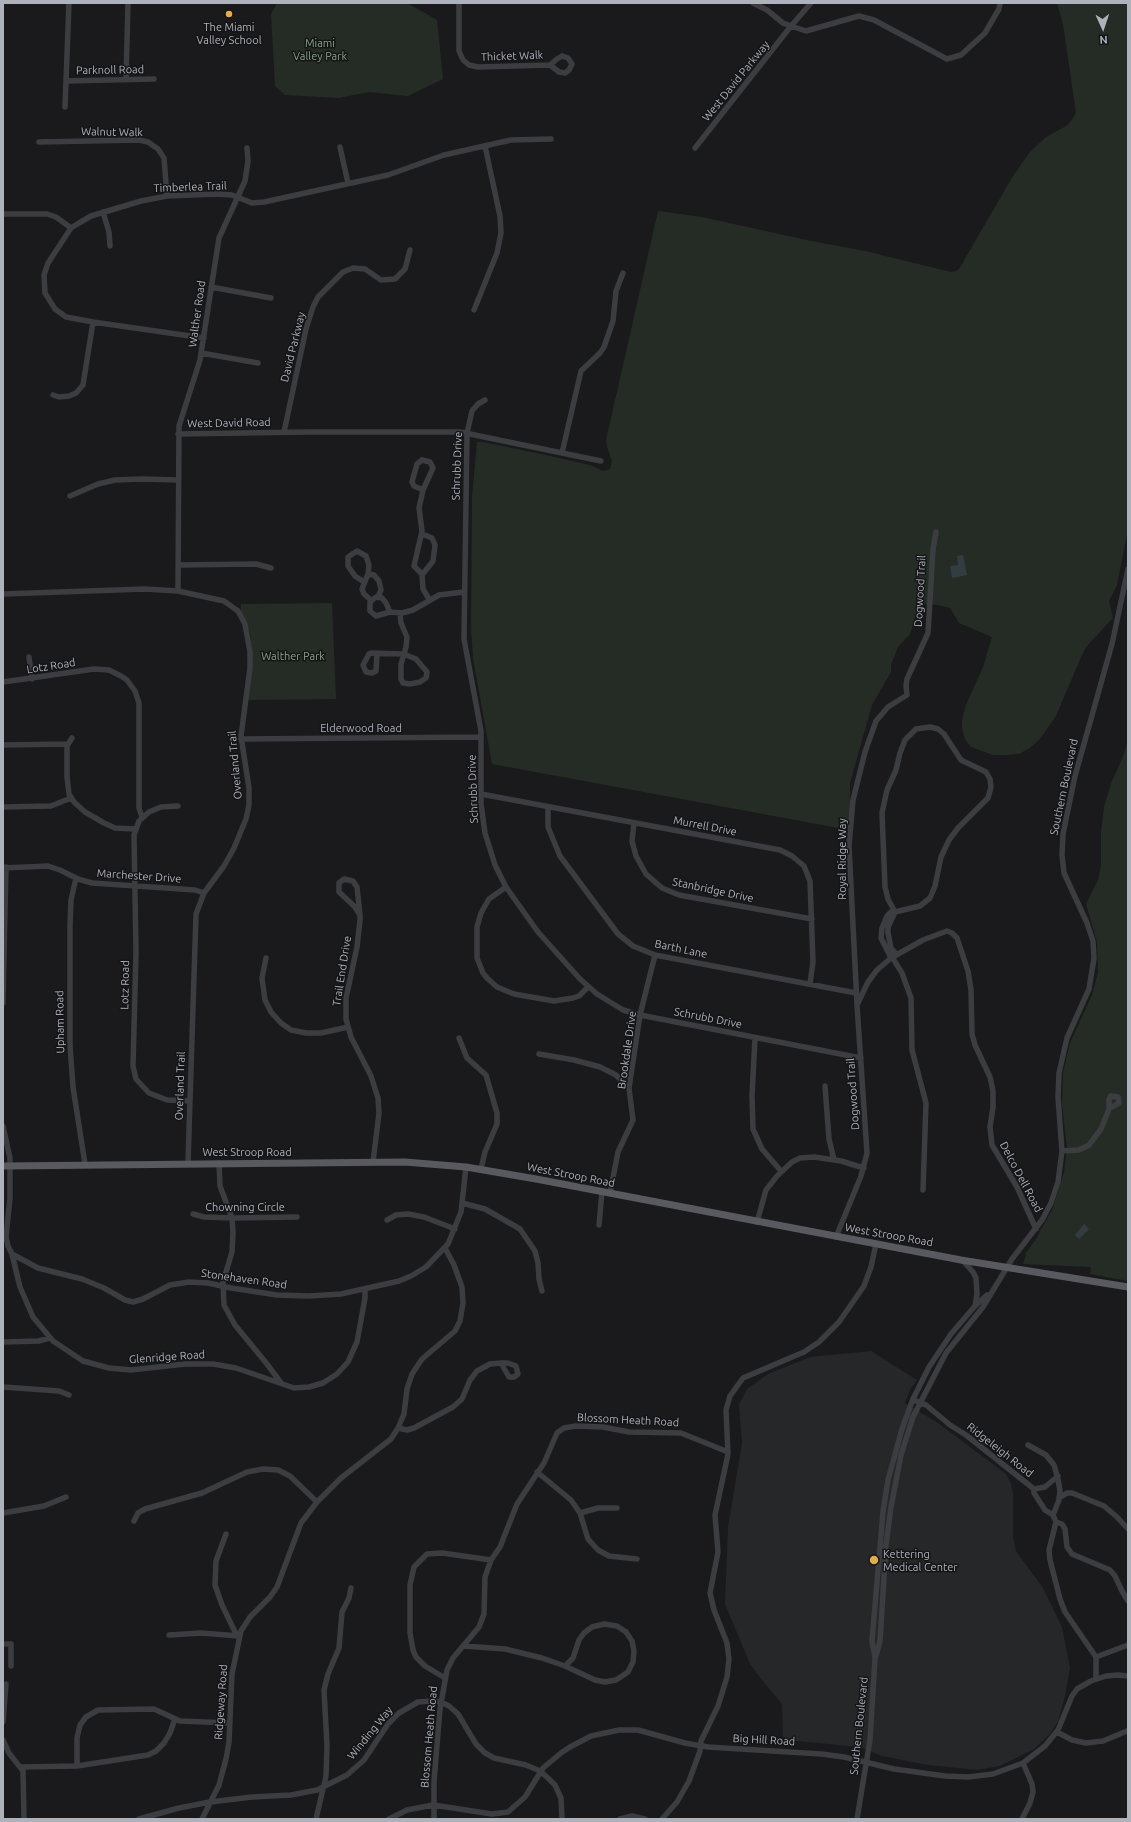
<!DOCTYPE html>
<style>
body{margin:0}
#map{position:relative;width:1131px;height:1822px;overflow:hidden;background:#1a1a1c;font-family:Ubuntu,sans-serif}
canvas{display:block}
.frame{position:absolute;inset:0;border:4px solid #aeb2bb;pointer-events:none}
.north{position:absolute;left:1083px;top:8px;width:40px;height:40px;-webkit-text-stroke:3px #151517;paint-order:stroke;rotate:177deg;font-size:11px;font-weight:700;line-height:16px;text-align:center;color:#aeb2bb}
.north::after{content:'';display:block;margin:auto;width:14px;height:18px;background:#aeb2bb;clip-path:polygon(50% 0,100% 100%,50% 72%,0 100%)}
</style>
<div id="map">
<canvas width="1131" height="1822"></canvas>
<div class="frame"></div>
<div class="north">N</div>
</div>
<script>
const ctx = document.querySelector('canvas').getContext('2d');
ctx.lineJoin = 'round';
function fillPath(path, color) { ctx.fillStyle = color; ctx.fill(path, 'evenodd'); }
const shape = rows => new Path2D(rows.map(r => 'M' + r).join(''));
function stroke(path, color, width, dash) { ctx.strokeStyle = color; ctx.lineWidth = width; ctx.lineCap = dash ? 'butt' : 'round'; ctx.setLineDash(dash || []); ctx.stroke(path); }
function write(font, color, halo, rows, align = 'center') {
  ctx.font = font + ' Ubuntu,sans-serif'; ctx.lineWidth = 3; ctx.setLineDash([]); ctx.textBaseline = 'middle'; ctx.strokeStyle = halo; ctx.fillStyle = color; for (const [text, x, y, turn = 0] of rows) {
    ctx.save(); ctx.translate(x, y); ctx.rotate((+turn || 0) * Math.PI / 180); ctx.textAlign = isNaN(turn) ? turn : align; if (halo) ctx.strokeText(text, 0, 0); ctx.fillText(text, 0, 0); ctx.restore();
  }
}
fillPath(shape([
 [871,1351,917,1380,911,1388,905,1403,938,1423,1006,1474,1011,1484,1013,1494,1013,1537,1016,1551,1043,1588,1062,1627,1070,1668,1065,1696,1058,1721,1050,1734,1034,1749,1000,1766,977,1770,928,1765,882,1756,860,1747,786,1740,783,1737,782,1704,766,1685,750,1664,725,1604,728,1527,742,1443,739,1405,747,1389,768,1374,810,1357]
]), '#262729');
fillPath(shape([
 [277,3,407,3,437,20,443,79,408,96,369,92,339,98,285,95,275,86,271,14],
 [1057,3,1128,3,1128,529,1117,585,1109,601,1113,618,1087,646,1081,657,1056,716,1040,739,1030,748,1019,754,1007,755,993,755,971,747,965,739,962,729,962,720,966,705,983,667,992,637,959,623,950,608,938,605,923,604,917,612,910,634,898,647,891,665,891,672,872,705,850,783,850,814,849,819,845,820,844,829,492,764,473,658,471,629,472,497,477,442,483,442,541,454,590,465,603,471,610,469,612,461,607,447,606,440,658,211,702,217,811,241,865,251,951,272,956,271,959,269,1013,176,1029,153,1046,137,1066,126,1072,120,1076,113,1063,24],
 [332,603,336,699,248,700,252,651,250,633,246,620,241,613,241,604],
 [1128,741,1128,1281,1090,1274,1091,1267,1023,1264,1026,1255,1025,1254,1036,1239,1053,1208,1064,1172,1067,1149,1062,1104,1063,1073,1070,1043,1092,995,1098,973,1097,942,1086,904,1098,880,1101,865,1101,832,1104,807,1112,781,1122,759]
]), '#252c25');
fillPath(shape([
 [963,555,967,575,952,578,950,566,958,565,957,556],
 [1084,1224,1089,1229,1079,1239,1075,1235]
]), '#333c41');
stroke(shape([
 [459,3,459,51,463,60,469,65,478,67,550,65],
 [753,3,767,10,783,23,791,26,811,3],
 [562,56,568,58,572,64,569,70,565,73,559,72,550,65,557,59,562,56],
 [126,79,128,3],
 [66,81,154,79],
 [65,107,69,3],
 [39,142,139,140,148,142,158,149,164,158,167,196],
 [340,147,348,183],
 [695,148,791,26,806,31,859,16,874,20,947,59,961,55,985,33,999,9,1000,3],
 [103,212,109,232,110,246],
 [3,214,47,214,56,217,71,228],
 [211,287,271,298],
 [474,310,497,253,501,233,500,216,485,146],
 [204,338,93,322,66,317,55,309,45,293,44,275,48,263,71,228,79,223,91,216,141,201,167,196,217,194,232,195,252,203,264,202,388,175,444,155,511,140,551,139],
 [201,353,258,363],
 [53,395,59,397,69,396,76,393,83,385,93,322],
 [485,400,478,404,472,411,467,433,464,639,481,731,481,804,485,833,495,865,506,887,538,932,580,979,597,994,623,1010,640,1015,861,1058],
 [284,432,306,329,313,307,318,297,343,272,353,268,365,269,381,280,395,279,405,269,410,250],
 [178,434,307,432,460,432,601,461],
 [562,453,581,371,600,353,604,347,613,321,616,291,623,273],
 [422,460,430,462,433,468,423,490,414,486,412,482,417,464,422,460],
 [70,496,98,484,115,480,141,479,178,480],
 [422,534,432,538,435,545,433,561,422,575,423,589,429,599],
 [178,565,256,564,271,568],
 [368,574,374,575,379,581,381,590,378,597],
 [422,574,414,566,422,531,419,508,423,490],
 [364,582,355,576,348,566,348,557,357,551,366,556,369,565,368,574,362,589,364,594,371,600],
 [178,591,179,426,200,360,219,238,245,181,248,161,247,148],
 [3,594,145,589,178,591,224,601,238,611,245,624,250,652,250,668,241,736,249,788,249,805,246,819,234,848,224,866,204,893,196,914,188,1163],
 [390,612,376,616,370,611,370,602,376,597,382,598,386,603,390,612,402,613,413,610,439,595,464,592],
 [377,654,376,671,372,673,366,672,363,665,369,654,371,653,404,654,416,659,427,672,426,678,420,682,410,684,403,683,401,679,401,664,404,654,406,647,407,637,401,623,400,614],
 [29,657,32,679],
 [3,682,94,669,109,670,121,676,127,680,135,691,139,703,139,808,142,817],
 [72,738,67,746,67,777,69,794,74,802,85,812,104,823,115,828,135,829],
 [241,739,481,737],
 [3,745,68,744],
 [481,794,780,850,792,856,804,866,810,881,813,962,810,984],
 [178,806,161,807,149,812,139,821,134,835,136,953,133,1066,136,1079,149,1093,167,1100,190,1101],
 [3,807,51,806,71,798],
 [548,807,548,827,560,856,618,934,633,946,655,955,856,993],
 [634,823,632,841,636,856,646,874,662,888,679,895,812,919],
 [3,868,48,866,60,870,78,879,92,883,195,890,204,893],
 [76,878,71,900,70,925,70,1045,73,1087,85,1164],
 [506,887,489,899,481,913,477,927,477,958,483,973,487,978,497,987,514,994,554,1001,573,998,579,996,588,987],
 [360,915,354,906,339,892,339,883,344,879,353,881,357,887,360,915,360,920,357,947,346,998,346,1019,351,1037,371,1076,378,1098,379,1113,373,1162],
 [892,957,902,973,911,998,912,1050,926,1103,923,1190],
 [266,958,262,978,265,1000,271,1012,281,1023,291,1030,306,1033,321,1033,348,1027],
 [891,958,881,938,882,928,887,916,891,912,895,912,920,906,930,898,935,886,941,857,949,840,958,828,988,798,991,787,990,779,986,772,961,760,944,734,938,729,930,727,916,729,905,740,900,753,896,770,887,790,882,813,885,887,888,899,895,912,888,927,888,933,891,948,896,954],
 [3,1003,6,867],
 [857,1004,849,846,853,800,865,752,876,721,888,707,907,695,906,686,907,679,928,633,933,549,936,532],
 [459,1038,467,1058,486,1075,497,1113,497,1124,485,1152,481,1169],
 [755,1038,752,1096,753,1129,762,1149,781,1171],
 [539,1054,574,1060,600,1067,616,1075,629,1088],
 [825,1086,829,1139,834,1160],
 [1111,1096,1118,1097,1119,1103,1109,1109,1109,1100,1111,1096],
 [3,1126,10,1158,10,1198,6,1237,8,1246,12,1254,38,1268,82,1279,104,1288,125,1300,133,1302,143,1299,170,1285,189,1282,208,1283,231,1288,277,1295,309,1296,341,1294,399,1281,411,1276,426,1267,448,1244,461,1212,466,1167],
 [1062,1151,1079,1150,1089,1145,1101,1129,1109,1109],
 [219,1163,220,1186,232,1218,233,1233,232,1252,223,1282,224,1305,235,1325,267,1364,281,1383],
 [610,1193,618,1152,633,1120,629,1088,640,1015,655,955],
 [462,1203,485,1209,520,1229,535,1251,538,1263,539,1279,542,1291],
 [193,1214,204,1217,232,1218,297,1217],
 [387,1220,396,1215,408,1214,424,1217,455,1229],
 [757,1222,766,1190,777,1176,792,1162,800,1158,814,1157,841,1161,864,1168],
 [599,1225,602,1192],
 [836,1237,861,1176,867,1153,857,1005,868,982,877,970,891,958,923,940,947,931,952,933,957,938,968,971,971,990,972,1034,975,1045,990,1077,993,1091,993,1107,990,1127,992,1145,1017,1187,1036,1229],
 [12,1254,20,1287,33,1317,53,1341,83,1361,109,1368,131,1370,185,1364,213,1364,236,1368,294,1388,309,1387,323,1383,337,1374,348,1362,357,1342,365,1298,365,1290],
 [962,1260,973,1272,976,1278,977,1294,975,1306],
 [3,1342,39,1341,49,1338],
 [501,1363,508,1363,516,1366,518,1374,514,1377,509,1377,501,1363],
 [3,1387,59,1391,69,1395],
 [916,1401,926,1405,950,1425,966,1435,1034,1489,1045,1487,1058,1476],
 [398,1428,407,1430,414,1428,453,1407,462,1399,470,1380,477,1371,490,1364,501,1363],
 [1028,1445,1046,1455,1054,1465,1058,1479,1060,1491,1059,1500,1053,1515],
 [537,1472,571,1500,580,1513,588,1539,598,1550,609,1556,637,1559],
 [1034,1489,1034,1493,1045,1510,1053,1515],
 [1059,1498,1067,1493,1072,1493,1104,1506,1117,1517,1128,1529],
 [3,1513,44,1506,66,1497],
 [580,1513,598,1508,617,1508],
 [1053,1515,1056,1522,1062,1524,1065,1529,1067,1547,1072,1554,1110,1570,1115,1576,1122,1591,1128,1601],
 [134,1521,138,1513,145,1509,202,1493,247,1472,263,1469,278,1470,290,1476,317,1502],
 [1056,1522,1049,1550,1050,1560,1060,1599,1065,1612,1096,1657,1096,1679],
 [226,1534,216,1561,215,1585,222,1605,237,1636],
 [604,1624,617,1626,626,1632,632,1641,634,1651,633,1662,628,1672,616,1680,605,1682,595,1680,565,1666,573,1658,579,1640,584,1633,592,1627,604,1624],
 [169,1635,201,1633,239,1636],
 [3,1644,11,1644,11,1666],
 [464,1646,505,1649,542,1658,565,1666],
 [875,1657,872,1641,883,1512,888,1480,902,1429,913,1399,929,1367,951,1334,975,1306,987,1295],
 [1096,1657,1128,1645],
 [445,1678,425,1666,416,1657,413,1650,410,1633,410,1585,414,1567,427,1554,442,1553,491,1560],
 [3,1722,6,1684],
 [1057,1732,1072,1740,1086,1743,1103,1741,1127,1731],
 [3,1740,9,1753,23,1771,24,1819],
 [77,1766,77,1738,80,1725,86,1717,98,1710,154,1709,180,1721,230,1723],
 [22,1767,77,1766,148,1755,156,1751,164,1743,170,1733,175,1719],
 [139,1819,179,1808,210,1802,252,1797,291,1795,317,1790,347,1775,364,1760,388,1724,399,1713,418,1702,433,1701,441,1702,449,1706,458,1714,476,1744,485,1753,494,1758,526,1765,540,1771,549,1779,555,1785,561,1798,562,1819],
 [202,1819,219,1785,226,1759,229,1742,232,1674,241,1631,250,1617,270,1597,277,1587,301,1523,317,1502,341,1478,391,1439,398,1428,404,1414,407,1389,412,1374,422,1359,455,1331,460,1321,463,1303,462,1287,454,1265,445,1248],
 [316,1819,326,1776,327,1746,324,1690,328,1674,339,1648,342,1612,349,1598,351,1588],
 [389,1819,407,1810,433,1805,492,1814,508,1812,525,1797,543,1768,561,1753,570,1747,591,1736,619,1730,638,1730,685,1743,708,1747,821,1754,844,1757,894,1769,945,1776,968,1777,993,1774,1023,1763,1045,1746,1058,1730,1072,1696,1077,1689,1091,1681,1106,1676,1118,1675,1128,1676],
 [434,1819,434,1781,440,1709,447,1670,453,1658,479,1627,484,1614,485,1577,491,1560,500,1547,517,1504,544,1463,557,1433,564,1428,576,1426,603,1427,629,1432,681,1433,728,1452],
 [620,1819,632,1816,645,1819],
 [662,1819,677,1802,689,1781,700,1751,701,1741,718,1706,727,1677,729,1659,727,1643,714,1610,710,1593,718,1552,715,1515,728,1454,726,1410,730,1396,743,1378,804,1352,819,1342,839,1322,864,1286,871,1267,876,1244],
 [857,1819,870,1740,875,1659,880,1641,886,1545,891,1507,901,1455,913,1417,946,1353,983,1307,1012,1259,1042,1220,1051,1203,1058,1182,1062,1151,1058,1097,1059,1073,1067,1038,1089,989,1094,958,1093,941,1087,923,1064,873,1062,855,1063,834,1075,776,1112,644,1128,569],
 [1022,1819,1030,1803,1033,1792,1032,1784,1023,1763]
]), '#3c3d41', 5.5);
stroke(shape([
 [3,1166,405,1162,466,1167,536,1179,961,1260,1128,1287]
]), '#585a60', 7);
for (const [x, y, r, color] of [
 [229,14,4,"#e2ab4d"],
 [874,1560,5,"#e2ab4d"]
]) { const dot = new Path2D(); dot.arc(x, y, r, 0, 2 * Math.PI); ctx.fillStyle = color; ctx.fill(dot); stroke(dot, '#151517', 1.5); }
write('11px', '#aeb2bb', '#151517', [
 ["The Miami",229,27],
 ["Valley School",229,40],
 ["Kettering",883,1554,"left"],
 ["Medical Center",883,1567,"left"]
]);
write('11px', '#87a488', '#151517', [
 ["Miami",320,43],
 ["Valley Park",320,56],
 ["Walther Park",293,656]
]);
write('11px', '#aeb2bb', '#151517', [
 ["Thicket Walk",512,56,-2],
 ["Parknoll Road",110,70,-1],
 ["West David Parkway",736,81,-51],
 ["Walnut Walk",112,132,1],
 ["Timberlea Trail",190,187,-2],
 ["Walther Road",197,314,-82],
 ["David Parkway",293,347,-76],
 ["West David Road",229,423,-1],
 ["Schrubb Drive",457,466,-88],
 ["Dogwood Trail",920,591,-87],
 ["Lotz Road",51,666,-9],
 ["Elderwood Road",361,728],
 ["Overland Trail",235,765,-95],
 ["Southern Boulevard",1064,787,-78],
 ["Schrubb Drive",473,789,-92],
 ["Murrell Drive",705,826,11],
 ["Royal Ridge Way",842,859,-90],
 ["Marchester Drive",139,876,4],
 ["Stanbridge Drive",713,890,12],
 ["Barth Lane",681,949,12],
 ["Trail End Drive",342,971,-81],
 ["Lotz Road",125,985,-89],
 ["Schrubb Drive",708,1018,11],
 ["Upham Road",60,1022,-91],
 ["Brookdale Drive",627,1050,-82],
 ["Overland Trail",180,1086,-88],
 ["Dogwood Trail",853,1094,-94],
 ["West Stroop Road",247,1152],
 ["West Stroop Road",571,1175,11],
 ["Delco Dell Road",1021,1177,62],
 ["Chowning Circle",245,1207],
 ["West Stroop Road",889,1235,10],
 ["Stonehaven Road",244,1279,8],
 ["Glenridge Road",167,1357,-4],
 ["Blossom Heath Road",628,1420,3],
 ["Ridgeleigh Road",1000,1450,38],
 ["Ridgeway Road",221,1702,-86],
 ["Southern Boulevard",859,1726,-84],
 ["Winding Way",370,1733,-51],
 ["Blossom Heath Road",429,1737,-85],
 ["Big Hill Road",764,1740,3]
]);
</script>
